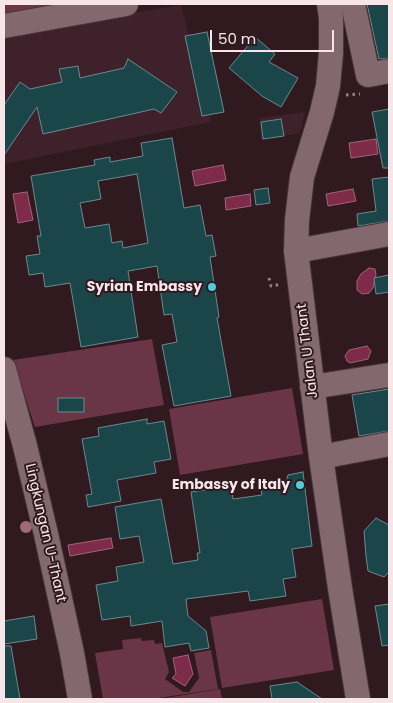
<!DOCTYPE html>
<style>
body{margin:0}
#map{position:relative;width:393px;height:703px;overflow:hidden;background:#301a20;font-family:Poppins,sans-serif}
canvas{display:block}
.frame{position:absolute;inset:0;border:5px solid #f6e6ea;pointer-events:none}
.scale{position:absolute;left:210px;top:30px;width:124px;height:22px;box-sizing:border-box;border:2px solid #f6e6ea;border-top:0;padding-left:6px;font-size:15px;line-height:18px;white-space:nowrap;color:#f6e6ea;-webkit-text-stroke:4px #301a20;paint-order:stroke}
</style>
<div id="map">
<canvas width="393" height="703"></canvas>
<div class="frame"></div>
<div class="scale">50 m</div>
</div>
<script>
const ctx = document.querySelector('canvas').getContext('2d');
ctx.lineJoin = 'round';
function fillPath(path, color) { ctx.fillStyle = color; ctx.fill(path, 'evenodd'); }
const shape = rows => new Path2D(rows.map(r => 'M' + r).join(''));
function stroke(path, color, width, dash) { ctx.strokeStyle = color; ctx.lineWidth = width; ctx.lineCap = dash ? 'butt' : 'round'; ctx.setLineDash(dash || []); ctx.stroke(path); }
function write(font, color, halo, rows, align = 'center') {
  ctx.font = font + ' Poppins,sans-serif'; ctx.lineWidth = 4; ctx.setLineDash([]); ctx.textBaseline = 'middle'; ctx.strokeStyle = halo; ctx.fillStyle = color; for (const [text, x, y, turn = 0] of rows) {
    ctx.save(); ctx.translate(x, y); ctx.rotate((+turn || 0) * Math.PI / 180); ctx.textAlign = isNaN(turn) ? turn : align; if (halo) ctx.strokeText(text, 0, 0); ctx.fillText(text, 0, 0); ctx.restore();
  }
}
fillPath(shape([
 [181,5,211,122,4,164,4,34],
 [305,112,300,133,262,140,259,118]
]), '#3e212a');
fillPath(shape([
 [4,4,60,4,4,14],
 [152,339,164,405,35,427,13,360],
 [292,388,303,454,180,475,169,409],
 [322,599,334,670,222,688,210,617],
 [141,638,142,641,154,640,155,644,162,643,169,672,165,679,183,692,189,692,199,678,194,653,211,650,218,689,152,699,103,699,95,653,123,649,122,640],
 [220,689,222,699,160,699]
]), '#6a3647');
const water = shape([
 [376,139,378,154,351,158,349,143,376,139],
 [223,165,226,180,195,186,192,171,223,165],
 [353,189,356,201,328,206,326,194,353,189],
 [27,192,33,220,18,223,13,194,27,192],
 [250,194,251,206,226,210,225,198,250,194],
 [369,268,375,269,376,275,373,288,369,293,362,294,357,290,357,281,361,274,369,268],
 [367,346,371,351,368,359,350,363,347,361,345,356,349,350,367,346],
 [111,538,113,548,70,556,68,545,111,538],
 [188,655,193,674,185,686,172,678,176,674,173,658,188,655]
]);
fillPath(water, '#7e2b49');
stroke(water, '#a26379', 1);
const building = shape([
 [367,4,389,4,389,58,379,59,367,4],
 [207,32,224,112,202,116,185,36,207,32],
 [255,37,275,54,269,62,298,78,281,107,262,96,229,68,255,37],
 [128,59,177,92,161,113,154,109,43,134,37,107,4,155,4,105,20,82,30,89,62,82,59,69,78,66,80,78,124,68,128,59],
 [389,109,389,168,383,168,372,112,389,109],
 [281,119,284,136,263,139,261,122,281,119],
 [172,138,184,208,200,205,206,236,212,235,216,256,210,257,219,317,217,318,231,396,174,406,162,345,177,342,172,314,164,315,157,266,128,271,138,337,81,347,70,283,45,287,43,273,29,275,26,256,40,254,37,236,41,236,31,176,95,165,94,160,110,157,110,162,143,156,141,143,172,138],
 [137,174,148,243,123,248,122,241,112,243,109,224,85,228,80,203,101,199,98,181,137,174],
 [389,177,389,221,358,226,357,214,376,211,372,179,389,177],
 [268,188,270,203,256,205,254,190,268,188],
 [389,275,389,292,376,294,374,278,389,275],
 [389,389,389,431,359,436,352,395,389,389],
 [58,398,84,398,84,412,58,412,58,398],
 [147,419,147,424,164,421,171,459,154,462,156,473,117,480,121,501,88,507,86,495,92,494,82,439,99,436,98,428,147,419],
 [303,472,312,546,292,549,296,577,283,579,286,596,250,601,248,591,186,599,188,616,206,631,209,648,191,651,189,643,165,647,162,621,131,626,130,616,102,620,96,585,118,581,116,567,144,562,139,536,120,539,115,507,161,499,173,564,198,560,197,553,200,553,191,492,231,486,233,499,262,495,260,485,286,482,288,475,303,472],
 [376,518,389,525,389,572,384,577,368,571,366,556,364,531,376,518],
 [389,604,389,645,382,646,375,606,389,604],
 [34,616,37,639,4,644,4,621,34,616],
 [4,646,11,646,20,699,4,699,4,646],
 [297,682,322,699,272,699,270,686,297,682]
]);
fillPath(building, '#1b4649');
stroke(building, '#6a8a8d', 1);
const minor = shape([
 [329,4,331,18,331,53,328,86,322,112,302,177,297,220,296,251,321,457,340,588,358,699],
 [353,4,368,75,389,71],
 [4,26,126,4],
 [296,251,389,234],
 [4,369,25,446,46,534,72,653,80,699],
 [312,387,389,375],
 [321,457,389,444]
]);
stroke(minor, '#48363b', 26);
stroke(shape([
 [346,95,360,94],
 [269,278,271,286,282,284],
 [281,481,285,481]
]), '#958287', 3, [2.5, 4]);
stroke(minor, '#83686f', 24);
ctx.fillStyle = '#9c6a78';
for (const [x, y] of [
 [26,527]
]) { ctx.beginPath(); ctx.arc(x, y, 6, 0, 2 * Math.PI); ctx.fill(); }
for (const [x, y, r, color] of [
 [212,287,5,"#52ccd6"],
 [300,485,5,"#52ccd6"]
]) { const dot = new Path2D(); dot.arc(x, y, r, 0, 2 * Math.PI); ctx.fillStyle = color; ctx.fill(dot); stroke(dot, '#301a20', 2); }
write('bold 14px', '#f6e6ea', '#301a20', [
 ["Syrian Embassy",202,287],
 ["Embassy of Italy",290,485]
], 'right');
write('14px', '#f6e6ea', '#301a20', [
 ["Jalan U Thant",308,351,-97],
 ["Lingkungan U-Thant",45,533,77]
]);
</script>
